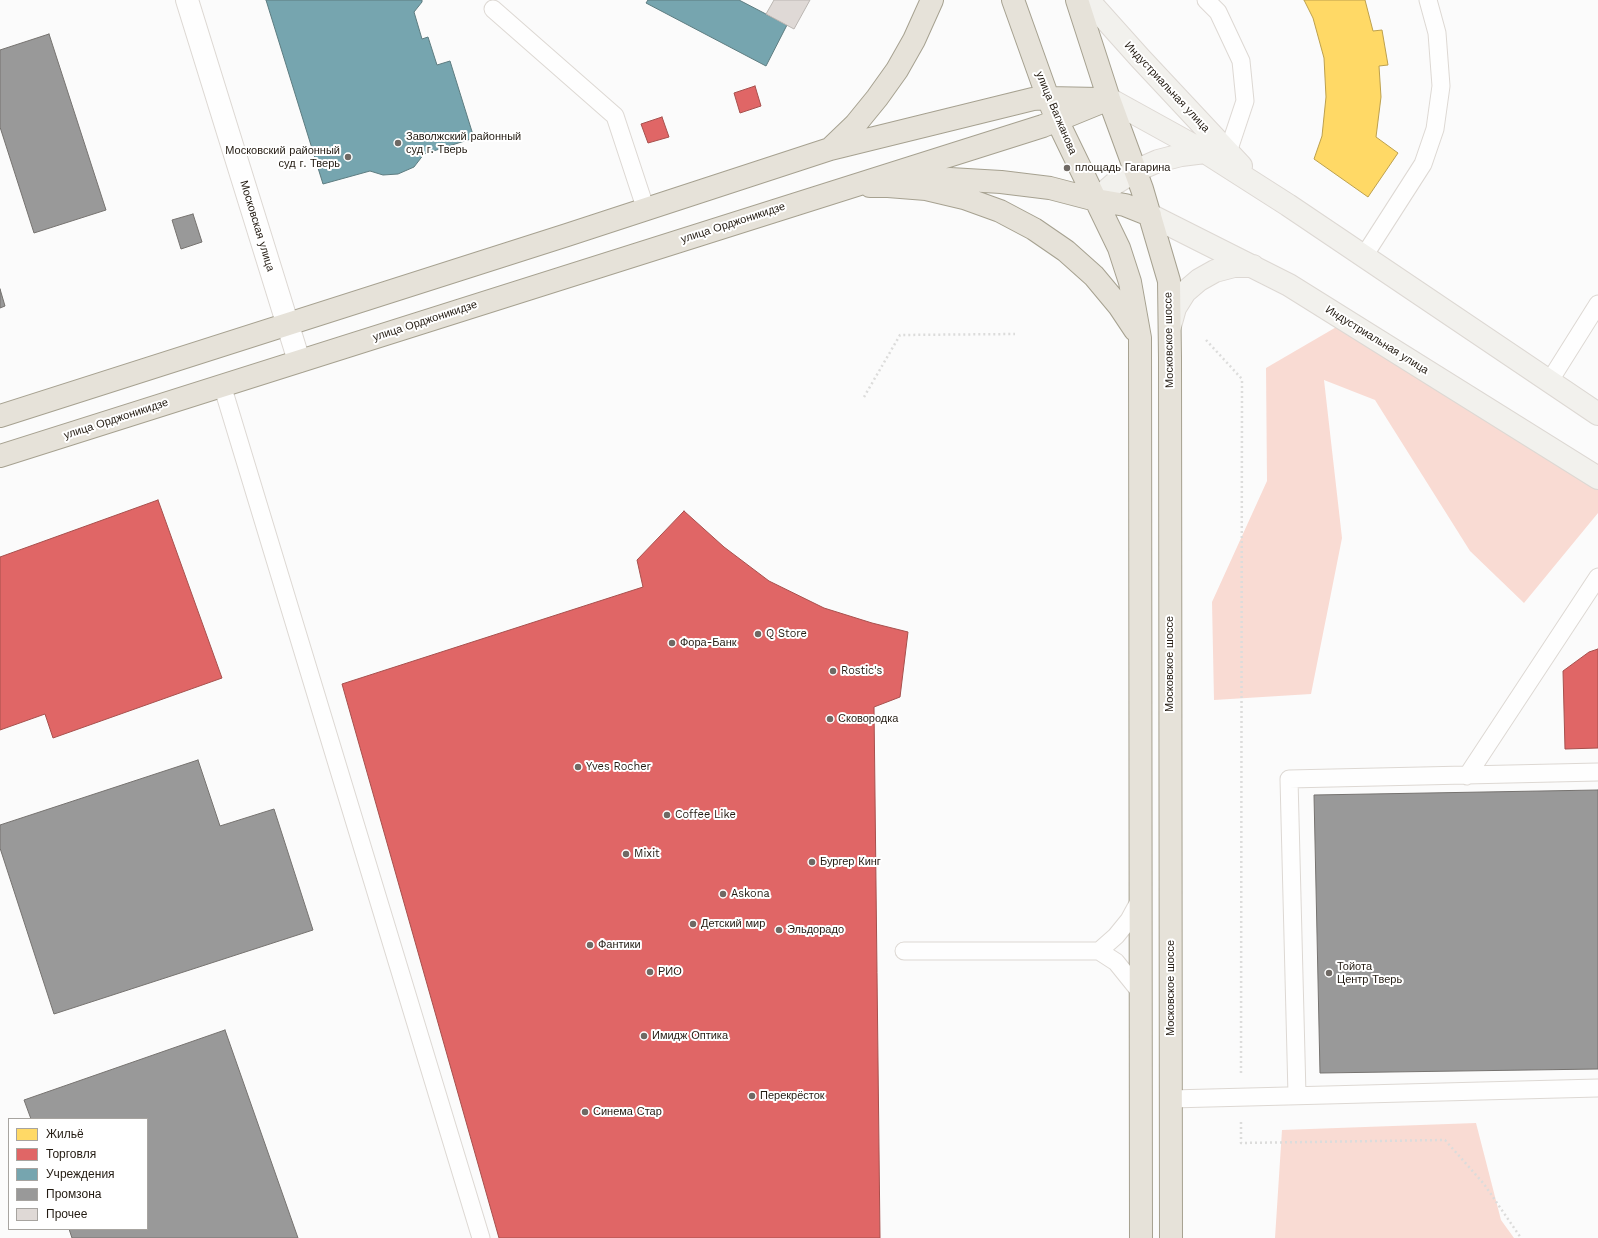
<!DOCTYPE html>
<meta charset="utf-8">
<style>
body{margin:0}
#map{position:relative;width:1598px;height:1238px;overflow:hidden;background:#fbfbfb;font-family:"Work Sans",sans-serif}
canvas{display:block}
.legend{position:absolute;left:8px;top:1118px;width:140px;height:112px;box-sizing:border-box;background:#fff;border:1px solid #a7a4a0;margin:0;padding:5px 7px;list-style:none;font-size:12px;color:#231b12}
.legend li{display:flex;align-items:center;gap:8px;height:20px}
.legend b{width:20px;border:1px solid #a7a4a0}
</style>
<div id="map">
<canvas width="1598" height="1238"></canvas>
<ul class="legend">
<li><b style="height:11px;background:#ffd966"></b>Жильё</li>
<li><b style="height:11px;background:#e06666"></b>Торговля</li>
<li><b style="height:11px;background:#76a5af"></b>Учреждения</li>
<li><b style="height:11px;background:#999"></b>Промзона</li>
<li><b style="height:11px;background:#dfd9d6"></b>Прочее</li>
</ul>
</div>
<script>
const ctx = document.querySelector('canvas').getContext('2d');
ctx.lineJoin = 'round';
function fillPath(path, color) { ctx.fillStyle = color; ctx.fill(path, 'evenodd'); }
const shape = rows => new Path2D(rows.map(r => 'M' + r).join(''));
function stroke(path, color, width, dash) { ctx.strokeStyle = color; ctx.lineWidth = width; ctx.lineCap = dash ? 'butt' : 'round'; ctx.setLineDash(dash || []); ctx.stroke(path); }
function write(font, color, halo, rows, align = 'center') {
  ctx.font = font + ' "Work Sans",sans-serif'; ctx.lineWidth = 4; ctx.setLineDash([]); ctx.textBaseline = 'middle'; ctx.strokeStyle = halo; ctx.fillStyle = color; for (const [text, x, y, turn = 0] of rows) {
    ctx.save(); ctx.translate(x, y); ctx.rotate((+turn || 0) * Math.PI / 180); ctx.textAlign = isNaN(turn) ? turn : align; if (halo) ctx.strokeText(text, 0, 0); ctx.fillText(text, 0, 0); ctx.restore();
  }
}
fillPath(shape([
 [1357,315,1598,477,1598,513,1524,603,1470,551,1375,400,1324,380,1342,538,1311,694,1214,700,1212,602,1267,481,1266,368],
 [1476,1123,1501,1220,1514,1238,1275,1238,1282,1130]
]), '#f9dbd3');
const homes = shape([
 [1304,0,1365,0,1373,31,1382,30,1388,65,1379,66,1381,97,1376,137,1398,153,1368,197,1314,159,1322,136,1326,97,1324,58,1313,18,1304,0]
]);
fillPath(homes, '#ffd966');
stroke(homes, '#bda04d', 1);
const shops = shape([
 [755,86,761,106,740,113,734,93,755,86],
 [662,117,669,137,648,143,641,124,662,117],
 [158,500,222,678,53,738,45,714,0,730,0,557,158,500],
 [684,511,724,547,769,581,824,608,872,623,908,632,900,697,874,707,880,1238,499,1238,342,684,643,587,637,560,684,511],
 [1598,649,1598,748,1565,749,1563,671,1589,652,1598,649]
]);
fillPath(shops, '#e06666');
stroke(shops, '#a7504d', 1);
const public = shape([
 [266,0,422,0,422,2,414,12,422,39,428,37,437,65,450,61,474,138,424,154,414,167,398,174,383,175,370,171,323,184,266,0],
 [648,0,739,0,787,25,766,66,646,3,648,0]
]);
fillPath(public, '#76a5af');
stroke(public, '#5d7c80', 1);
const industry = shape([
 [49,34,106,210,34,233,0,127,0,50,49,34],
 [193,214,202,242,181,249,172,220,193,214],
 [0,289,5,306,0,308,0,289],
 [198,760,220,826,274,809,313,930,54,1014,0,848,0,825,198,760],
 [1598,790,1598,1069,1320,1073,1314,795,1598,790],
 [225,1030,298,1238,72,1238,69,1229,147,1229,147,1119,31,1119,24,1100,225,1030]
]);
fillPath(industry, '#999');
stroke(industry, '#767370', 1);
const building = shape([
 [774,0,810,0,794,29,766,14,774,0]
]);
fillPath(building, '#dfd9d6');
stroke(building, '#bbb6b2', 1);
const lane = shape([
 [1206,0,1218,12,1241,61,1245,101,1228,152],
 [493,9,615,116,646,210],
 [1364,256,1423,164,1435,129,1441,86,1437,33,1428,0],
 [1549,382,1598,304],
 [222,385,481,1238],
 [1467,776,1598,577],
 [904,951,1099,951,1116,962,1141,993],
 [1099,951,1116,936,1129,920,1141,898],
 [1297,1095,1289,779,1598,772],
 [1171,1099,1598,1088]
]);
const street = shape([
 [187,0,299,361]
]);
const secondary = shape([
 [1088,0,1140,58,1241,166],
 [1109,99,1205,152,1288,205,1598,414],
 [1096,200,1114,184,1135,171,1158,161,1181,155,1205,152],
 [1150,215,1289,285,1598,478],
 [1170,326,1175,308,1185,292,1199,280,1215,271,1234,266,1253,266]
]);
const primary = shape([
 [1013,0,1048,98,1057,120,1119,248,1130,282,1140,338,1141,1238],
 [1077,0,1109,99,1142,189,1169,281,1170,358,1171,1238],
 [830,149,855,125,877,98,897,70,914,40,932,0],
 [920,181,950,179,1001,182,1050,188,1096,200,1125,205,1150,215],
 [870,186,888,186,926,189,964,198,1000,211,1034,229,1066,251,1094,276,1119,306,1135,330],
 [0,416,567,235,830,149,1033,99,1048,98,1099,99],
 [0,456,1043,126,1109,99]
]);
stroke(lane, '#ddd8d3', 19);
stroke(street, '#ddd8d3', 24);
stroke(secondary, '#ddd8d3', 24);
stroke(primary, '#a6a190', 24);
stroke(shape([
 [1206,340,1242,379,1241,1073],
 [864,397,900,335,1015,334],
 [1241,1122,1241,1143,1445,1140,1484,1184,1521,1238]
]), '#dcdcdb', 2.5, [2, 3]);
stroke(lane, '#fefefe', 17);
stroke(street, '#fefefe', 22);
stroke(secondary, '#f2f1ed', 22);
stroke(primary, '#e6e2d9', 22);
for (const [x, y, r, color] of [
 [398,143,4,"#6f6964"],
 [348,157,4,"#6f6964"],
 [1067,168,4,"#6f6964"],
 [758,634,4,"#6f6964"],
 [672,643,4,"#6f6964"],
 [833,671,4,"#6f6964"],
 [830,719,4,"#6f6964"],
 [578,767,4,"#6f6964"],
 [667,815,4,"#6f6964"],
 [626,854,4,"#6f6964"],
 [812,862,4,"#6f6964"],
 [723,894,4,"#6f6964"],
 [693,924,4,"#6f6964"],
 [779,930,4,"#6f6964"],
 [590,945,4,"#6f6964"],
 [650,972,4,"#6f6964"],
 [1329,973,4,"#6f6964"],
 [644,1036,4,"#6f6964"],
 [752,1096,4,"#6f6964"],
 [585,1112,4,"#6f6964"]
]) { const dot = new Path2D(); dot.arc(x, y, r, 0, 2 * Math.PI); ctx.fillStyle = color; ctx.fill(dot); stroke(dot, '#fff', 1.5); }
write('11px', '#231b12', '#fff', [
 ["Индустриальная улица",1167,87,47],
 ["улица Вагжанова",1056,113,67],
 ["улица Орджоникидзе",733,223,-18],
 ["Московская улица",257,226,73],
 ["улица Орджоникидзе",425,321,-18],
 ["Московское шоссе",1169,340,-91],
 ["Индустриальная улица",1377,340,32],
 ["улица Орджоникидзе",116,419,-18],
 ["Московское шоссе",1170,664,-90],
 ["Московское шоссе",1171,988,-90]
]);
write('11px', '#231b12', '#fff', [
 ["Заволжский районный",406,137],
 ["суд г. Тверь",406,150],
 ["Московский районный",340,151,"right"],
 ["суд г. Тверь",340,164,"right"],
 ["площадь Гагарина",1075,168],
 ["Q Store",766,634],
 ["Фора-Банк",680,643],
 ["Rostic's",841,671],
 ["Сковородка",838,719],
 ["Yves Rocher",586,767],
 ["Coffee Like",675,815],
 ["Mixit",634,854],
 ["Бургер Кинг",820,862],
 ["Askona",731,894],
 ["Детский мир",701,924],
 ["Эльдорадо",787,930],
 ["Фантики",598,945],
 ["Тойота",1337,967],
 ["Центр Тверь",1337,980],
 ["РИО",658,972],
 ["Имидж Оптика",652,1036],
 ["Перекрёсток",760,1096],
 ["Синема Стар",593,1112]
], 'left');
</script>
